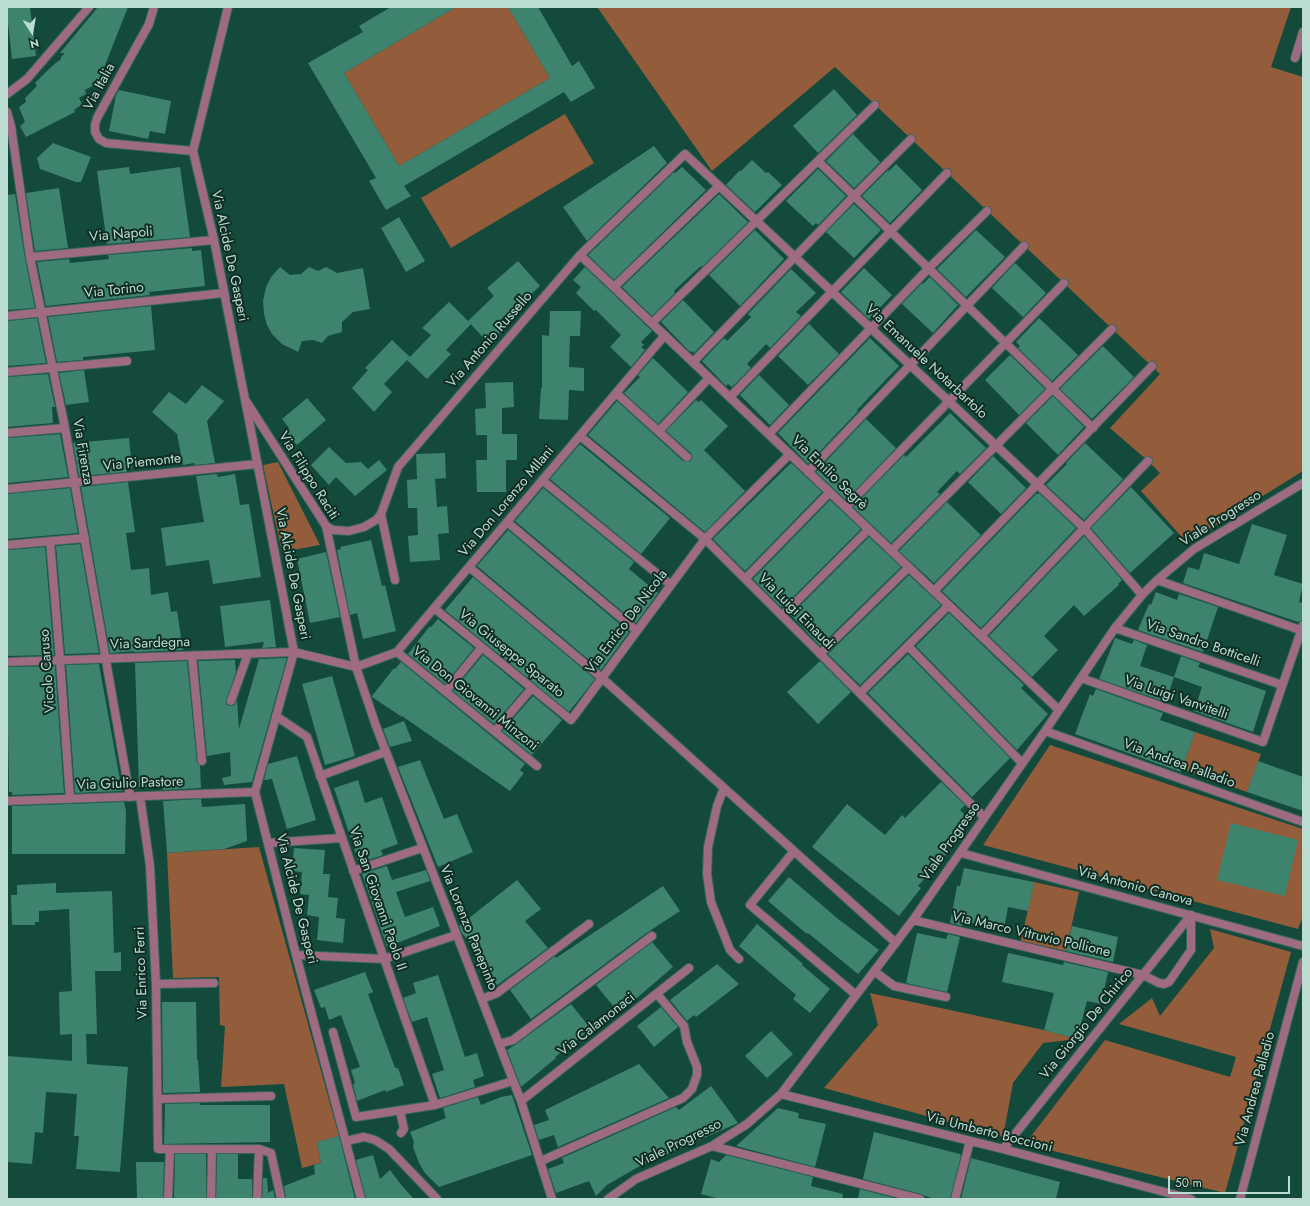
<!DOCTYPE html>
<meta charset="utf-8">
<style>
body{margin:0}
#map{position:relative;width:1310px;height:1206px;overflow:hidden;background:#134a3b;font-family:Jost,sans-serif}
canvas{display:block}
.frame{position:absolute;inset:0;border:8px solid #bbdcd0;pointer-events:none}
.north{position:absolute;left:12px;top:12px;width:40px;height:40px;-webkit-text-stroke:3px #102d24;paint-order:stroke;rotate:168deg;font-size:11px;font-weight:700;line-height:16px;text-align:center;color:#bbdcd0}
.north::after{content:'';display:block;margin:auto;width:14px;height:18px;background:#bbdcd0;clip-path:polygon(50% 0,100% 100%,50% 72%,0 100%)}
.scale{position:absolute;left:1168px;top:1176px;width:122px;height:18px;box-sizing:border-box;border:2px solid #bbdcd0;border-top:0;padding-left:5px;font-size:12px;line-height:14px;white-space:nowrap;color:#bbdcd0;-webkit-text-stroke:3px #102d24;paint-order:stroke}
</style>
<div id="map">
<canvas width="1310" height="1206"></canvas>
<div class="frame"></div>
<div class="north">N</div>
<div class="scale">50 m</div>
</div>
<script>
const ctx = document.querySelector('canvas').getContext('2d');
ctx.lineJoin = 'round';
function fillPath(path, color) { ctx.fillStyle = color; ctx.fill(path, 'evenodd'); }
const shape = rows => new Path2D(rows.map(r => 'M' + r).join(''));
function stroke(path, color, width, dash) { ctx.strokeStyle = color; ctx.lineWidth = width; ctx.lineCap = dash ? 'butt' : 'round'; ctx.setLineDash(dash || []); ctx.stroke(path); }
function write(font, color, halo, rows, align = 'center') {
  ctx.font = font + ' Jost,sans-serif'; ctx.lineWidth = 4; ctx.setLineDash([]); ctx.textBaseline = 'middle'; ctx.strokeStyle = halo; ctx.fillStyle = color; for (const [text, x, y, turn = 0] of rows) {
    ctx.save(); ctx.translate(x, y); ctx.rotate((+turn || 0) * Math.PI / 180); ctx.textAlign = isNaN(turn) ? turn : align; if (halo) ctx.strokeText(text, 0, 0); ctx.fillText(text, 0, 0); ctx.restore();
  }
}
fillPath(shape([
 [456,7,508,7,550,78,399,166,344,73],
 [597,7,1291,7,1271,67,1303,77,1303,471,1187,543,1141,491,1160,473,1148,461,1110,428,1160,374,835,67,712,171],
 [565,114,594,163,451,248,421,198],
 [278,462,320,545,282,552,263,465],
 [1195,732,1261,754,1247,792,1182,769],
 [1050,745,1303,829,1303,916,1298,929,983,845],
 [259,847,339,1136,317,1142,321,1163,302,1168,284,1084,221,1087,225,1026,220,1025,219,977,173,978,167,853],
 [1034,882,1079,892,1066,951,1021,941],
 [1210,929,1291,952,1225,1193,1025,1144,1105,1040,1230,1077,1236,1057,1119,1024,1152,998,1160,1016,1214,948],
 [870,993,1044,1030,1077,1039,1043,1043,1013,1083,1003,1137,824,1088,878,1025]
]), '#935c3b');
fillPath(shape([
 [7,7,30,7,36,56,12,59,8,23,7,23],
 [98,7,128,7,98,83,85,90,86,94,79,98,82,104,74,110,75,112,26,137,20,126,25,122,19,107,26,102,25,98,37,86,35,83,52,66,61,59,61,57,65,53,60,53],
 [391,7,456,7,344,73,399,166,550,78,508,7,538,7,572,66,579,61,595,88,571,102,564,92,404,186,411,196,386,210,369,181,376,178,308,63,363,32,359,26],
 [834,89,857,115,818,153,793,126],
 [119,90,171,101,165,134,150,131,148,139,109,131,116,95],
 [853,134,880,162,854,188,826,161],
 [53,143,91,157,81,182,76,182,40,169,37,158],
 [654,146,667,163,587,241,563,207],
 [752,160,766,173,768,172,782,185,755,212,726,185,740,170,741,171],
 [896,164,922,190,890,223,862,196,888,170,889,171],
 [129,167,130,174,180,167,190,237,107,244,97,171],
 [682,167,706,190,614,280,588,255,674,172,675,173],
 [818,169,846,196,818,225,816,223,813,226,786,201],
 [59,188,68,248,35,251,26,193],
 [15,194,25,258,35,308,7,310,7,195],
 [719,194,748,222,702,267,701,266,691,275,674,291,675,293,652,316,622,287],
 [854,204,881,230,854,258,826,232],
 [399,217,425,261,406,272,381,228],
 [755,230,784,259,740,306,709,275],
 [976,230,1005,257,966,297,937,269],
 [192,248,192,251,201,250,205,286,149,292,150,295,46,306,37,262,69,259,70,263,109,259,108,255],
 [518,261,540,286,510,313,514,318,489,344,468,321,494,296,487,288],
 [1015,263,1046,293,1023,317,992,288],
 [280,267,290,275,301,274,309,267,318,271,326,267,337,273,363,268,370,309,353,312,342,322,342,332,328,336,322,343,313,340,302,341,298,352,282,344,272,334,267,325,264,314,263,301,266,287,271,277],
 [585,267,652,331,641,342,644,345,641,347,645,350,631,367,610,347,621,335,596,310,594,311,576,293,581,287,573,280],
 [864,268,892,295,869,319,841,292],
 [791,269,816,293,796,312,801,316,770,348,766,344,747,364,751,368,732,387,728,384,726,386,702,361,724,338,727,341,751,317,748,314],
 [930,277,958,305,933,333,902,304,922,283,923,284],
 [683,300,714,332,694,353,691,351,690,352,661,322],
 [449,302,471,324,446,350,451,354,427,379,407,360,384,384,392,392,374,412,352,388,368,370,365,368,392,340,410,357,431,335,422,328],
 [151,306,155,350,83,357,83,360,57,362,48,317],
 [550,311,581,311,580,336,570,336,569,367,584,368,584,391,569,390,568,420,539,419,541,388,542,388,542,335,549,336],
 [37,318,46,363,7,366,7,321],
 [1039,318,1078,355,1052,381,1018,348,1020,346,1016,342],
 [809,324,839,354,808,385,778,356],
 [870,338,899,366,857,410,858,411,808,464,778,433],
 [1103,346,1134,377,1092,419,1060,389],
 [1010,355,1045,389,1019,415,985,380],
 [653,358,688,392,658,424,624,393,640,377,638,375],
 [84,370,89,402,66,405,59,373],
 [48,374,55,407,52,407,53,423,7,427,7,377],
 [759,375,789,405,770,425,740,395],
 [513,382,514,407,502,408,502,434,517,434,517,460,506,460,506,492,477,492,476,460,487,460,487,435,476,435,475,409,486,408,485,383],
 [202,385,224,401,207,421,215,463,195,465,194,463,183,465,177,434,152,412,169,392,186,404],
 [1053,396,1084,427,1058,455,1026,423],
 [307,398,326,420,297,445,285,432,289,428,282,419],
 [696,400,699,402,701,400,728,426,704,450,745,491,705,532,588,435,617,401,683,461,689,462,692,459,691,453,666,431],
 [950,413,986,448,960,474,957,471,937,492,940,494,891,543,853,507,904,455,906,457],
 [866,419,896,448,846,500,816,472],
 [60,434,68,477,7,483,7,438],
 [129,438,132,469,126,469,127,472,79,476,73,443],
 [1085,443,1123,479,1084,520,1046,485,1067,464,1066,463],
 [580,444,670,518,641,554,550,479],
 [329,447,346,463,361,462,368,469,379,460,387,470,355,496,336,477,329,485,311,465],
 [445,453,446,478,435,479,437,507,447,506,449,533,438,534,440,560,410,562,408,536,418,535,417,508,408,508,407,480,417,479,416,454],
 [993,456,1026,488,1001,514,968,482],
 [791,463,822,492,745,571,713,539],
 [217,474,218,477,235,474,240,505,249,504,261,577,213,584,209,560,166,566,161,528,204,522,196,476],
 [128,482,135,532,126,533,131,570,149,568,151,595,168,592,171,612,177,611,183,650,134,652,134,651,110,653,81,487],
 [1131,487,1174,533,1130,573,1091,528],
 [70,488,78,533,7,539,7,494],
 [543,488,634,562,629,569,658,593,636,623,515,521],
 [1039,493,1076,528,981,628,942,591,1036,494,1037,494],
 [830,500,861,529,783,607,782,606,781,607,753,579],
 [947,502,981,535,934,583,899,551],
 [1252,524,1287,535,1274,575,1303,584,1299,602,1303,603,1303,620,1298,622,1183,583,1188,567,1199,570,1204,553,1239,564],
 [508,530,629,632,601,670,477,566],
 [1084,536,1122,580,1118,584,1119,585,1084,616,1074,605,1044,636,1058,650,1032,677,989,636],
 [869,537,901,567,820,646,791,615],
 [371,540,382,586,385,585,396,631,363,639,357,613,350,615,337,550,341,549,340,547],
 [80,544,99,653,65,654,56,546],
 [45,547,54,655,7,656,7,550],
 [326,552,340,617,310,623,297,559],
 [909,575,941,605,860,685,828,654],
 [473,577,595,679,569,712,445,610],
 [1156,592,1177,600,1179,594,1218,607,1203,652,1138,630,1149,604,1151,605],
 [270,600,276,647,262,648,264,642,225,647,220,606],
 [949,613,1024,685,1021,688,1048,714,1017,750,916,646],
 [438,619,474,648,445,684,408,654,430,626,431,627],
 [1115,638,1132,644,1134,640,1147,645,1140,666,1174,677,1166,702,1099,679],
 [908,654,1010,758,972,797,868,693],
 [483,655,524,689,494,724,453,691],
 [1181,656,1200,663,1198,667,1266,691,1253,732,1194,711,1202,687,1174,677],
 [287,658,252,782,224,785,222,778,231,776,230,752,207,756,198,661,235,660,236,672,226,702,227,705,232,706,235,705,237,700,239,729,259,659],
 [187,661,197,762,200,766,201,788,163,790,162,786,139,787,135,663],
 [820,661,851,692,818,724,787,692],
 [401,662,525,764,520,770,524,773,510,791,402,716,402,717,372,697,372,696,394,668,395,669],
 [99,664,122,791,75,793,66,665],
 [55,666,64,793,12,795,12,792,9,792,7,667],
 [332,676,355,756,325,765,302,684],
 [1096,689,1163,713,1160,720,1195,732,1181,772,1075,734,1090,694,1093,696],
 [533,696,562,720,532,755,502,731],
 [404,721,412,741,390,747,383,729],
 [297,756,316,820,287,829,272,779,264,780,268,764],
 [420,760,444,819,457,814,473,852,438,867,398,767],
 [1258,761,1303,777,1303,811,1247,792],
 [358,780,365,803,382,797,398,844,381,850,383,855,359,863,334,788],
 [941,782,965,805,960,810,968,818,939,847,946,854,918,886,921,888,899,916,812,847,847,804,885,835,902,815,905,818],
 [201,799,202,807,245,804,247,841,224,849,167,853,163,801],
 [124,802,126,811,125,854,12,854,12,806],
 [1231,823,1298,840,1285,896,1217,880],
 [294,848,325,850,323,874,330,874,328,897,338,898,336,918,345,919,343,943,317,940,319,917,307,915,309,895,300,894,302,872,292,871],
 [387,866,392,880,426,870,430,881,396,892,405,917,433,907,440,926,387,947,362,874],
 [964,868,1034,882,1028,911,1008,907,1004,929,963,921,962,926,950,923,957,886,960,886],
 [789,877,837,918,879,950,858,974,808,933,807,934,768,901],
 [517,880,541,909,525,921,548,948,493,988,479,971,487,964,462,933,459,926],
 [56,883,56,893,112,891,114,953,121,952,121,971,95,971,97,1034,86,1034,87,1064,128,1067,120,1172,76,1169,79,1136,74,1136,77,1094,46,1092,43,1133,35,1132,32,1164,7,1162,7,1056,72,1061,72,1034,60,1035,59,992,72,991,69,909,39,911,39,922,35,922,35,925,12,925,11,895,17,895,17,885],
 [663,886,680,911,645,934,531,1019,510,990,555,956,556,958],
 [757,924,803,964,802,965,830,989,810,1013,793,999,796,995,739,946],
 [1072,926,1118,937,1113,962,1066,951],
 [917,933,946,939,948,934,960,937,947,992,906,983],
 [652,942,673,967,624,1009,623,1008,618,1012,596,985],
 [1008,953,1063,965,1064,962,1108,972,1101,1004,1087,1001,1077,1039,1044,1030,1054,993,1002,982],
 [717,964,739,984,696,1017,694,1015,687,1021,670,1000],
 [365,972,373,992,368,994,395,1068,398,1068,404,1085,386,1092,385,1090,357,1101,353,1084,355,1083,351,1070,360,1067,341,1015,329,1020,325,1007,321,1008,314,990],
 [438,975,465,1057,477,1053,484,1076,473,1080,475,1087,440,1098,432,1074,444,1070,427,1017,412,1022,403,998,416,993,413,983],
 [162,1002,196,1002,197,1060,198,1060,200,1092,163,1093],
 [571,1004,591,1029,555,1057,556,1058,521,1087,507,1050,516,1044],
 [661,1007,678,1027,654,1047,637,1026],
 [771,1031,793,1054,767,1078,745,1056],
 [639,1064,669,1098,558,1147,554,1135,539,1140,534,1125,549,1120,545,1110],
 [711,1086,738,1123,638,1167,607,1185,596,1196,589,1181,556,1193,548,1169,564,1163,562,1158,676,1107,679,1110],
 [512,1095,532,1155,439,1187,425,1173,419,1163,413,1147,414,1142,410,1132,446,1118,443,1108,478,1097,481,1105,501,1097],
 [200,1103,200,1105,270,1105,270,1142,164,1144,165,1104],
 [778,1108,799,1113,798,1118,826,1124,815,1167,736,1146],
 [874,1132,960,1154,961,1156,950,1199,935,1199,925,1196,921,1194,863,1179],
 [339,1136,355,1199,286,1199,284,1186,315,1174,314,1165,321,1163,317,1142],
 [175,1154,206,1154,206,1199,174,1199],
 [217,1154,238,1154,238,1179,252,1179,252,1199,216,1199],
 [373,1155,380,1179,390,1170,402,1186,414,1199,366,1199,356,1160],
 [726,1155,813,1177,811,1186,843,1194,842,1199,720,1199,701,1194,711,1159,719,1162],
 [971,1158,1060,1182,1056,1199,961,1199],
 [136,1162,164,1162,163,1199,137,1199],
 [263,1178,267,1178,268,1193,273,1190,275,1199,262,1199],
 [860,1189,898,1199,858,1199]
]), '#3e836d');
const pedestrian = shape([
 [400,1111,404,1129,401,1133]
]);
const minor = shape([
 [154,7,149,24,97,118,95,125,95,132,99,139,106,143,193,151],
 [228,7,193,151,214,240,294,652,255,792,296,955,361,1199],
 [1295,58,1303,32],
 [7,94,27,79,89,7],
 [7,112,11,126,30,257,65,428,130,797],
 [818,161,1093,428],
 [580,255,1059,710],
 [30,257,214,240],
 [614,287,719,186],
 [7,316,224,293],
 [652,323,875,105],
 [693,362,854,196,911,139],
 [7,372,127,361],
 [616,393,687,457],
 [730,397,947,173],
 [246,401,326,526,356,667,376,726,521,1101,552,1199],
 [659,431,709,378],
 [7,433,65,428],
 [769,434,929,268,987,211],
 [580,436,705,539,984,817],
 [808,472,1024,246],
 [542,480,671,585],
 [7,489,257,464],
 [846,507,1064,283],
 [381,514,395,580],
 [507,522,637,631],
 [326,526,333,530,349,531,364,527,376,520,381,514,398,467,580,255,685,154,1084,528,1142,595],
 [50,541,60,660,70,799],
 [7,545,85,538],
 [891,551,1112,329],
 [469,567,602,678,896,943],
 [745,579,830,492],
 [1157,580,1303,631],
 [934,591,1152,366],
 [434,608,571,720,705,539,790,454],
 [782,616,869,529],
 [1115,628,1282,685],
 [981,636,1148,461],
 [908,646,1022,763],
 [397,652,537,766],
 [820,654,909,567],
 [192,656,202,761],
 [7,662,294,652,356,667],
 [356,667,397,652,665,335],
 [1081,678,1263,742,1303,625],
 [446,691,482,647],
 [860,693,949,605],
 [231,701,248,654],
 [276,716,307,737,435,1105],
 [495,731,532,688],
 [1045,731,1303,822],
 [320,776,385,752],
 [724,788,717,806,708,847,707,874,711,902,730,950,739,959],
 [140,796,150,866,156,984,158,1149,259,1149,271,1153,281,1199],
 [7,801,255,792],
 [268,843,342,838],
 [794,851,750,905,856,995],
 [961,853,1303,946],
 [353,871,422,848],
 [913,920,1143,975,1159,983,1164,984,1169,982,1191,950,1191,915],
 [296,955,384,959,456,935],
 [874,971,894,986,946,997],
 [156,984,214,983],
 [482,999,497,993,589,924],
 [333,1032,356,1117,435,1105,513,1081],
 [499,1044,513,1040,652,936],
 [781,1094,1003,1149,1191,1199],
 [158,1099,271,1096],
 [521,1101,689,968],
 [346,1141,364,1137,375,1140,389,1149,437,1199],
 [712,1146,920,1199],
 [1003,1149,1191,915],
 [541,1161,683,1098,692,1089,697,1075,697,1067,687,1042,684,1026,657,994],
 [168,1199,170,1149],
 [211,1199,212,1149],
 [257,1199,259,1149],
 [608,1199,636,1179,712,1146,747,1124,781,1094,913,920,1045,731,1115,628,1142,595,1157,580,1194,549,1303,483],
 [955,1199,970,1141],
 [1240,1199,1303,962]
]);
stroke(pedestrian, '#356759', 10);
stroke(minor, '#356759', 10);
stroke(pedestrian, '#9e6b82', 8);
stroke(minor, '#9e6b82', 8);
write('14px', '#bbdcd0', '#102d24', [
 ["Via Italia",100,87,-62],
 ["Via Napoli",121,235,-5],
 ["Via Alcide De Gasperi",229,256,78],
 ["Via Torino",114,291,-6],
 ["Via Antonio Russello",490,340,-49],
 ["Via Emanuele Notarbartolo",926,362,43],
 ["Via Firenza",82,452,80],
 ["Via Piemonte",142,463,-6],
 ["Via Emilio Segrè",829,473,44],
 ["Via Filippo Raciti",308,476,58],
 ["Via Don Lorenzo MIlani",507,502,-50],
 ["Viale Progresso",1221,519,-32],
 ["Via Alcide De Gasperi",292,574,79],
 ["Via Luigi Einaudi",796,612,45],
 ["Via Enrico De Nicola",627,622,-53],
 ["Via Sardegna",150,644,-2],
 ["Via Sandro Botticelli",1203,644,19],
 ["Via Giuseppe Sparato",511,654,39],
 ["Vicolo Caruso",48,671,-94],
 ["Via Luigi Vanvitelli",1176,698,19],
 ["Via Don Giovanni Minzoni",475,699,39],
 ["Via Andrea Palladio",1179,764,20],
 ["Via Giulio Pastore",130,784,-2],
 ["Viale Progresso",951,842,-55],
 ["Via Antonio Canova",1135,887,15],
 ["Via Alcide De Gasperi",296,899,76],
 ["Via San Giovanni Paolo II",377,899,71],
 ["Via Lorenzo Panepinto",468,928,68],
 ["Via Marco Vitruvio Pollione",1031,935,13],
 ["Via Enrico Ferri",142,973,-92],
 ["Via Giorgio De Chirico",1087,1024,-51],
 ["Via Calamonaci",597,1025,-38],
 ["Via Andrea Palladio",1256,1089,-75],
 ["Via Umberto Boccioni",989,1133,14],
 ["Viale Progresso",679,1144,-26]
]);
</script>
